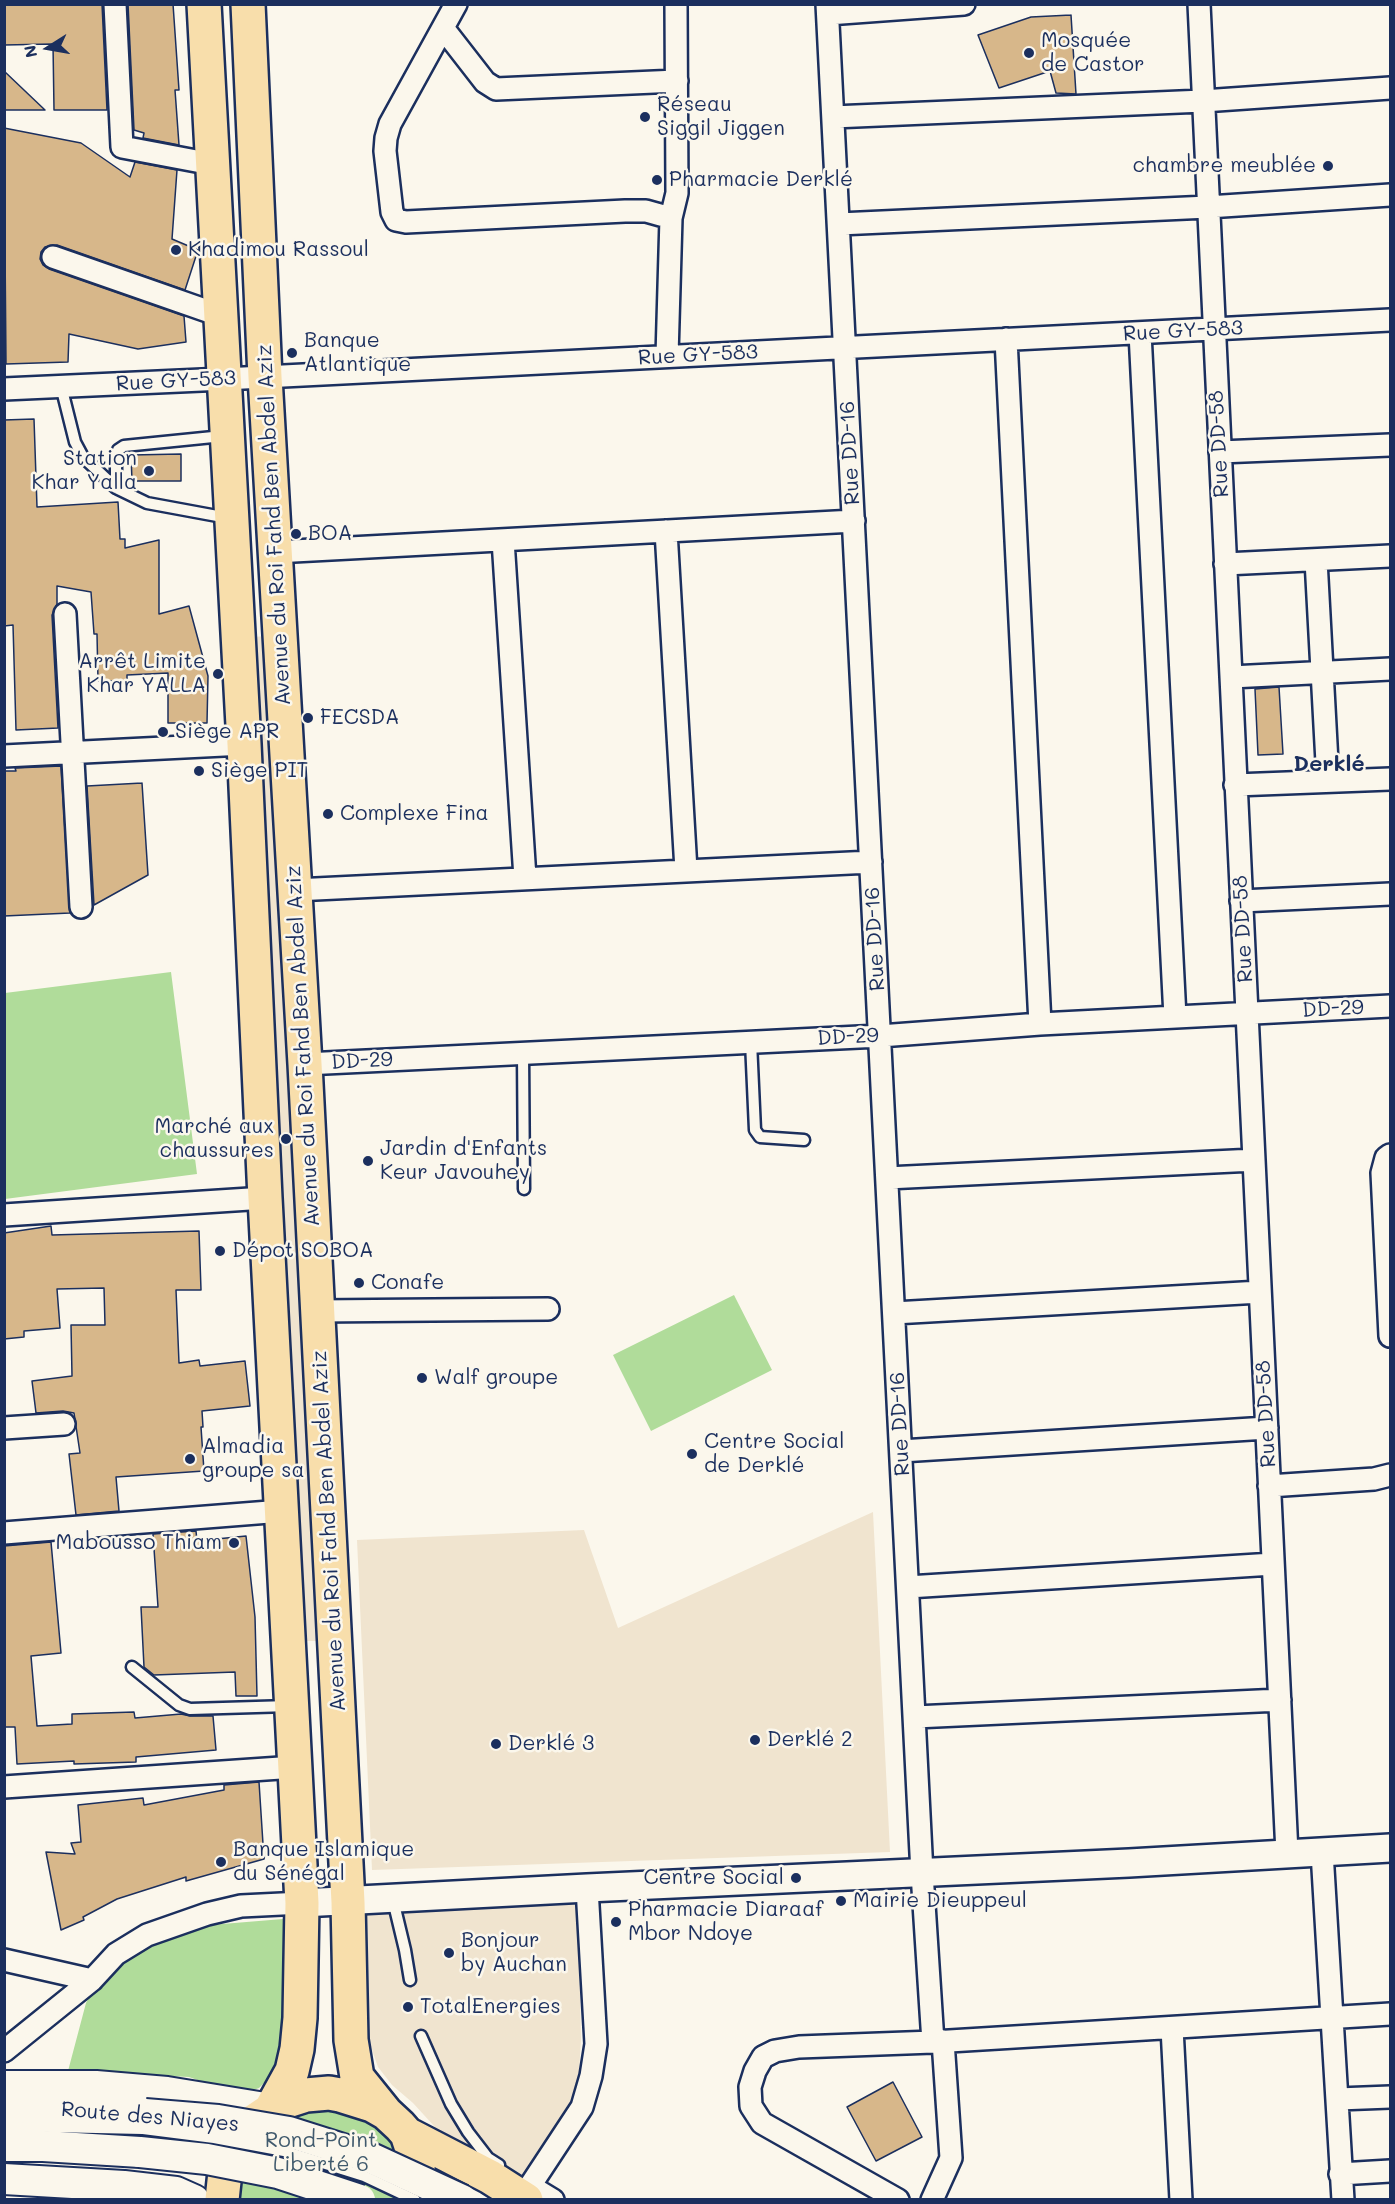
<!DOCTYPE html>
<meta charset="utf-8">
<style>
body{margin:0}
#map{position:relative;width:1395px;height:2204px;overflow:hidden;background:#fbf7ec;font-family:Mali,sans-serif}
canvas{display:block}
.frame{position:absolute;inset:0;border:6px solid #1b2f5e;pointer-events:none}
.north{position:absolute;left:18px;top:18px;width:60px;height:60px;-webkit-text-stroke:4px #fbf7ec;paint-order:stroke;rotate:259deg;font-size:16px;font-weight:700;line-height:24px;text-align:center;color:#1b2f5e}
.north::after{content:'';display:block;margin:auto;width:21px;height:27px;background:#1b2f5e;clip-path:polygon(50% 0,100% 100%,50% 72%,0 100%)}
</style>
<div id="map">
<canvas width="1395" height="2204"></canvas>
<div class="frame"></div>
<div class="north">N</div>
</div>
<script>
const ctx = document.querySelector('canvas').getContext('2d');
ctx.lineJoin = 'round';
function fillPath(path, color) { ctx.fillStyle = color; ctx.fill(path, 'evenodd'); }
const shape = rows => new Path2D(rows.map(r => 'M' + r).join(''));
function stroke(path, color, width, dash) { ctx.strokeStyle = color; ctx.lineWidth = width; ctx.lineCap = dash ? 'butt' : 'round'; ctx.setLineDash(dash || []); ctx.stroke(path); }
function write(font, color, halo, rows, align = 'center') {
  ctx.font = font + ' Mali,sans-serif'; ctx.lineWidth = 5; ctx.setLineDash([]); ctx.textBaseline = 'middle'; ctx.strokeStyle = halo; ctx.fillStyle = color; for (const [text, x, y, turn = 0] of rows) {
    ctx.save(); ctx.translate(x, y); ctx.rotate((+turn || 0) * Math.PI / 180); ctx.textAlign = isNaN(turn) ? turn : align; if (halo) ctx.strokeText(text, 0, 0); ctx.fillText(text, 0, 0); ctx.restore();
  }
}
fillPath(shape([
 [269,636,319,1641,305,1641,251,637],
 [873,1512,890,1852,372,1870,357,1540,584,1530,618,1628],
 [578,1900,581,2039,579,2072,573,2100,511,2199,449,2149,434,2126,413,2103,392,2085,378,2067,371,2047,365,2014,360,1910]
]), '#f0e4cf');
fillPath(shape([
 [171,972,197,1174,5,1199,5,993],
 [734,1295,772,1370,651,1431,613,1355],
 [283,1919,287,2026,278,2069,259,2088,240,2095,189,2077,68,2071,86,2003,100,1976,114,1959,179,1931,210,1925],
 [344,2109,376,2126,392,2142,401,2157,409,2200,234,2200,243,2155,296,2110]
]), '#b0dc9a');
const building = shape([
 [4,4,102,4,107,110,54,110,53,44,4,45,4,4],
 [128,4,173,4,179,90,175,90,179,145,143,138,144,133,134,130,128,4],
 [1071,15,1076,94,1056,93,1050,71,999,88,978,35,1031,17,1071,15],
 [4,71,45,110,4,110,4,71],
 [4,128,81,143,130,177,135,162,177,170,172,239,198,250,185,290,57,245,45,247,41,252,40,259,43,265,49,269,184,316,186,342,138,349,69,334,68,362,6,364,4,128],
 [34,419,37,507,118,502,120,539,125,539,125,548,159,540,159,614,189,606,208,676,207,723,168,723,168,673,127,675,127,681,98,681,97,634,94,634,91,592,57,586,57,604,52,615,58,728,16,730,13,625,4,626,4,420,34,419],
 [181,454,181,481,132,481,131,455,181,454],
 [1279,687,1283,754,1258,755,1255,689,1279,687],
 [61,766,70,913,4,916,4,771,16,771,15,768,61,766],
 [142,783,148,875,94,905,87,786,142,783],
 [51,1226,52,1235,199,1231,201,1290,176,1290,179,1363,199,1360,200,1366,245,1361,250,1406,202,1411,203,1427,201,1427,204,1471,116,1477,119,1511,76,1515,69,1454,80,1453,74,1413,63,1411,36,1413,32,1381,72,1376,71,1325,105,1325,104,1288,57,1289,60,1328,24,1331,24,1337,4,1339,4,1233,51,1226],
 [196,1531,197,1541,246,1536,255,1617,257,1696,236,1696,235,1672,154,1675,144,1667,141,1607,158,1607,153,1534,196,1531],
 [51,1542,61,1653,31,1656,37,1726,72,1724,72,1714,134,1712,135,1718,181,1714,190,1716,213,1716,216,1750,136,1757,136,1762,74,1764,74,1761,17,1764,15,1727,4,1727,4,1546,51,1542],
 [259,1782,263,1844,267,1844,264,1859,186,1881,186,1877,117,1899,83,1917,84,1920,61,1930,46,1852,75,1854,71,1843,81,1842,78,1805,143,1798,144,1805,224,1790,224,1785,259,1782],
 [893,2082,922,2137,876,2161,847,2107,893,2082]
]);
fillPath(building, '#d7b78a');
stroke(building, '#1b2f5e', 1.5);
const service = shape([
 [61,386,75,442,83,457,116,488],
 [223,436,124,446,118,450,116,456,116,488,147,503,228,518],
 [751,1042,755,1130,760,1137,804,1140],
 [523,1053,524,1189],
 [132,1667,179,1705,190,1709,289,1706],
 [393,1900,405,1950,410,1980],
 [421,2036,451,2104,468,2132,488,2158,499,2165],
 [4,2126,143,2129]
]);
const minor = shape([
 [115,4,122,147,212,164],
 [456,4,390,124,386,138,385,151,392,212,396,220,406,222,625,211,646,211,671,218],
 [827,4,922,1873,933,2042],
 [1199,4,1287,1853],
 [828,14,964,4],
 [443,28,485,82,496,89,677,81],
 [833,117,1203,101,1390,88],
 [839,224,1208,207,1390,195],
 [53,257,219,315],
 [1140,333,1175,1017],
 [1006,339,1040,1024],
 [667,356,671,218,677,193,676,4],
 [4,389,224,379,1390,320],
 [1220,452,1390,445],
 [666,531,686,870],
 [503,540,525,878],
 [275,552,854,521],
 [1316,560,1328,781],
 [1225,564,1390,556],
 [65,614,81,907],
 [1231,677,1390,669],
 [4,756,244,744],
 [1235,785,1390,779],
 [295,890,871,862],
 [1241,901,1390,894],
 [305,1064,880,1036,1040,1024,1390,1006],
 [1390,1155,1386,1158,1382,1173,1390,1336],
 [887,1178,1254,1160],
 [4,1215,265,1198],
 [317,1311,548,1309],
 [894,1313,1260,1292],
 [4,1428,64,1424],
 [901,1451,1267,1428],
 [1269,1486,1374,1479,1390,1475],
 [4,1533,282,1511],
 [908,1587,1273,1564],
 [915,1717,1280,1700],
 [4,1787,295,1767],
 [1322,1852,1343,2200],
 [4,1960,92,1980],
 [1172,2028,1181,2200],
 [4,2051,92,1980,116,1954,147,1935,207,1914,241,1906,302,1903],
 [1338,2099,1390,2097],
 [1340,2174,1390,2171],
 [553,2200,530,2186,582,2107,591,2076,596,2044,587,1888],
 [898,2200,762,2123,751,2106,750,2087,755,2071,763,2057,775,2051,799,2047,933,2042,1390,2014],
 [932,2200,951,2158,943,2041]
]);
const tertiary = shape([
 [302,1903,587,1888,1129,1863,1390,1848]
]);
const secondary = shape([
 [4,2086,96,2086,167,2092,271,2109],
 [4,2107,47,2108,145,2114],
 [4,2146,43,2146,140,2152],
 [4,2179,124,2186,176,2192,194,2200]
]);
const primary = shape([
 [204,4,244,744,265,1198,302,1903,300,2018,297,2049,292,2071,271,2109],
 [248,4,265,377,305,1064,348,1902,351,2040,357,2077,386,2113],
 [407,2134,490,2177,526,2200],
 [222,2200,225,2172,228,2160,238,2140,253,2122,281,2103,306,2095,329,2093,340,2095,372,2105,386,2113,400,2126,407,2134,418,2167,421,2200]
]);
stroke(service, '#1b2f5e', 15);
stroke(minor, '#1b2f5e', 26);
stroke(tertiary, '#1b2f5e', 32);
stroke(secondary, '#1b2f5e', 34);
stroke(primary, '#1b2f5e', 38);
stroke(service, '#fbf7ec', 10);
stroke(minor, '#fbf7ec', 21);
stroke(tertiary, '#fbf7ec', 27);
stroke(secondary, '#fbf7ec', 30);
stroke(primary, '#f8deab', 33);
const serviceBridge = shape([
 [143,2129,214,2138,284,2151,364,2176,415,2200]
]);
const secondaryBridge = shape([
 [145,2114,218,2120,289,2132,371,2158,462,2200],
 [140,2152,207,2159,278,2173,360,2200]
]);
stroke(serviceBridge, '#1b2f5e', 15, []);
stroke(secondaryBridge, '#1b2f5e', 34, []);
stroke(serviceBridge, '#fbf7ec', 10);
stroke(secondaryBridge, '#fbf7ec', 30);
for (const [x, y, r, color] of [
 [1029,53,6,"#1b2f5e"],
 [645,117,6,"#1b2f5e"],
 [1328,166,6,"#1b2f5e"],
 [657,180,6,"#1b2f5e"],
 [176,250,6,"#1b2f5e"],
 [292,353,6,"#1b2f5e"],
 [149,471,6,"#1b2f5e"],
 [296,534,6,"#1b2f5e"],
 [218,674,6,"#1b2f5e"],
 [308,718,6,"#1b2f5e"],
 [163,732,6,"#1b2f5e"],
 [199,771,6,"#1b2f5e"],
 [328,814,6,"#1b2f5e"],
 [286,1139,6,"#1b2f5e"],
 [368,1161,6,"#1b2f5e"],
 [220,1251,6,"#1b2f5e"],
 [359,1283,6,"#1b2f5e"],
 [422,1378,6,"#1b2f5e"],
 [692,1454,6,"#1b2f5e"],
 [190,1459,6,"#1b2f5e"],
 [234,1543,6,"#1b2f5e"],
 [755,1740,6,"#1b2f5e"],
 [496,1744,6,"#1b2f5e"],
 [221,1862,6,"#1b2f5e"],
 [796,1878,6,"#1b2f5e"],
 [841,1901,6,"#1b2f5e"],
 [616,1922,6,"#1b2f5e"],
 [449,1953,6,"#1b2f5e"],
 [408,2007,6,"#1b2f5e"]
]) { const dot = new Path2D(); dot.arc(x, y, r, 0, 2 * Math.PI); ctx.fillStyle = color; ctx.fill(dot); stroke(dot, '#fbf7ec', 2); }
write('21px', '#1b2f5e', '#fbf7ec', [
 ["Mosquée",1041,41],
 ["de Castor",1041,65],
 ["Réseau",657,105],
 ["Siggil Jiggen",657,129],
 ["chambre meublée",1316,166,"right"],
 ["Pharmacie Derklé",669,180],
 ["Khadimou Rassoul",188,250],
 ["Banque",304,341],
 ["Atlantique",304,365],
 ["Station",137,459,"right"],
 ["Khar Yalla",137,483,"right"],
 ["BOA",308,534],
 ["Arrêt Limite",206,662,"right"],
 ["Khar YALLA",206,686,"right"],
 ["FECSDA",320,718],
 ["Siège APR",175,732],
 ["Siège PIT",211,771],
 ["Complexe Fina",340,814],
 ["Marché aux",274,1127,"right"],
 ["chaussures",274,1151,"right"],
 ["Jardin d'Enfants",380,1149],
 ["Keur Javouhey",380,1173],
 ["Dépot SOBOA",232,1251],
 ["Conafe",371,1283],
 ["Walf groupe",434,1378],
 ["Centre Social",704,1442],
 ["de Derklé",704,1466],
 ["Almadia",202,1447],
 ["groupe sa",202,1471],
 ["Mabousso Thiam",222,1543,"right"],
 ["Derklé 2",767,1740],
 ["Derklé 3",508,1744],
 ["Banque Islamique",233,1850],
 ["du Sénégal",233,1874],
 ["Centre Social",784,1878,"right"],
 ["Mairie Dieuppeul",853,1901],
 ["Pharmacie Diaraaf",628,1910],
 ["Mbor Ndoye",628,1934],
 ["Bonjour",461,1941],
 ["by Auchan",461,1965],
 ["TotalEnergies",420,2007]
], 'left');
write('21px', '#1b2f5e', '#fbf7ec', [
 ["Rue GY-583",1183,331,-3],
 ["Rue GY-583",698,355,-3],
 ["Rue GY-583",176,381,-3],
 ["Rue DD-58",1219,444,-93],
 ["Rue DD-16",850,453,-93],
 ["Avenue du Roi Fahd Ben Abdel Aziz",274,525,-93],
 ["Rue DD-58",1243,929,-93],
 ["Rue DD-16",875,939,-93],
 ["DD-29",1333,1009,-3],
 ["DD-29",848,1037,-3],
 ["Avenue du Roi Fahd Ben Abdel Aziz",303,1046,-93],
 ["DD-29",362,1061,-3],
 ["Rue DD-58",1266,1414,-93],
 ["Rue DD-16",900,1424,-93],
 ["Avenue du Roi Fahd Ben Abdel Aziz",329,1531,-93],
 ["Route des Niayes",150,2117,5]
]);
write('21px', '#405a6d', '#fbf7ec', [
 ["Rond-Point",321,2141],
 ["Liberté 6",321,2165]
]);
write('bold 22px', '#1b2f5e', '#fbf7ec', [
 ["Derklé",1329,764]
]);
</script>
